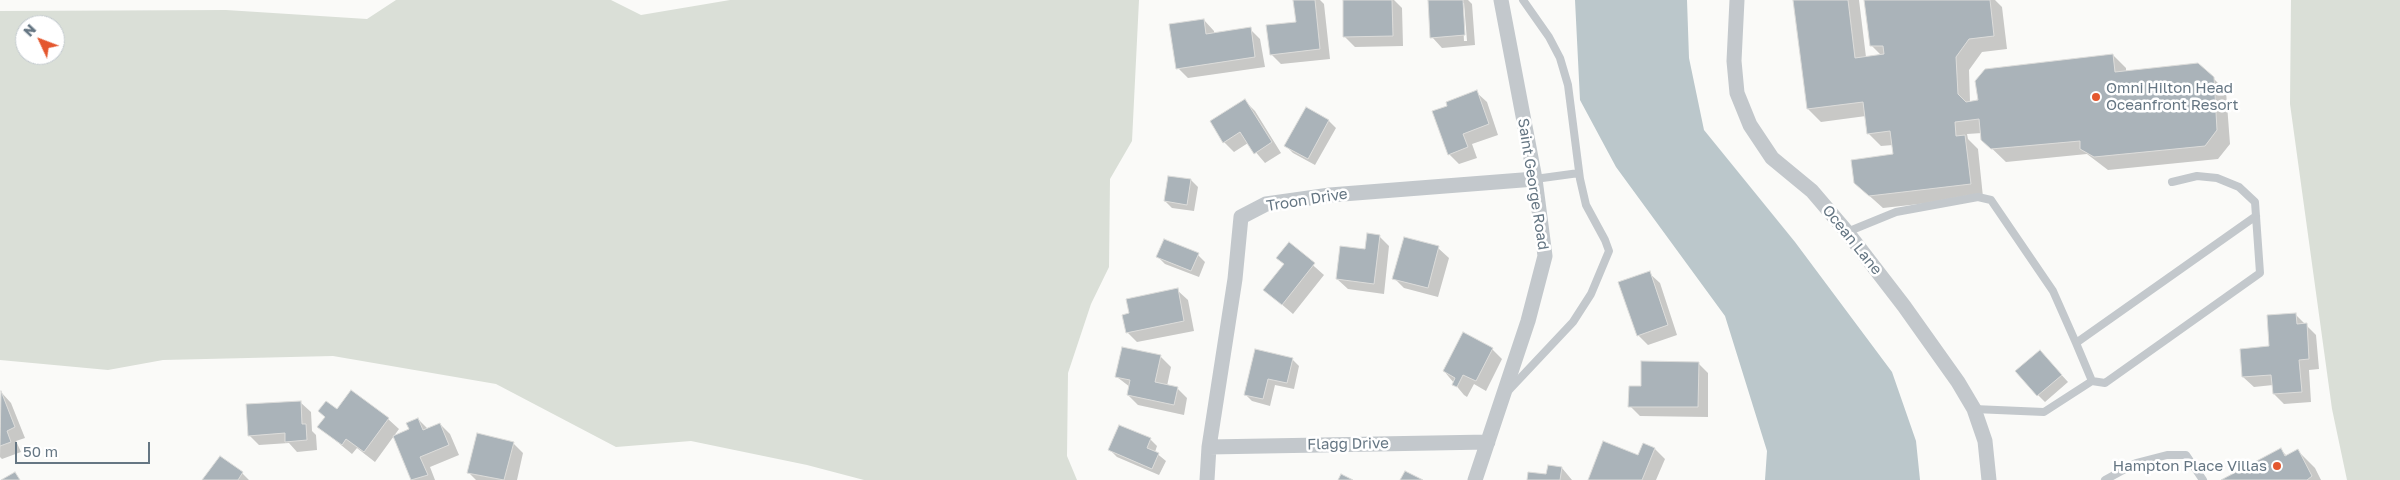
<!DOCTYPE html>
<style>
body{margin:0}
#map{position:relative;width:2400px;height:480px;overflow:hidden;background:#fafaf8;font-family:"Golos Text",sans-serif}
canvas{display:block}
.north{position:absolute;left:15px;top:15px;width:50px;height:50px;box-sizing:border-box;background:#fff;border:1px solid #c1c8cd;border-radius:50%;rotate:313deg;font-size:14px;font-weight:700;line-height:20px;text-align:center;color:#657683}
.north::after{content:'';display:block;margin:auto;width:18px;height:22px;background:#e4572e;clip-path:polygon(50% 0,100% 100%,50% 72%,0 100%)}
.scale{position:absolute;left:15px;top:442px;width:135px;height:22px;box-sizing:border-box;border:2px solid #657683;border-top:0;padding-left:6px;font-size:15px;line-height:18px;white-space:nowrap;color:#657683;-webkit-text-stroke:4px #fff;paint-order:stroke}
</style>
<div id="map">
<canvas width="2400" height="480"></canvas>
<div class="north">N</div>
<div class="scale">50 m</div>
</div>
<script>
const ctx = document.querySelector('canvas').getContext('2d');
ctx.lineJoin = 'round';
function fillPath(path, color) { ctx.fillStyle = color; ctx.fill(path, 'evenodd'); }
const shape = rows => new Path2D(rows.map(r => 'M' + r).join(''));
function stroke(path, color, width, dash) { ctx.strokeStyle = color; ctx.lineWidth = width; ctx.lineCap = dash ? 'butt' : 'round'; ctx.setLineDash(dash || []); ctx.stroke(path); }
function write(font, color, halo, rows, align = 'center') {
  ctx.font = font + ' "Golos Text",sans-serif'; ctx.lineWidth = 5; ctx.setLineDash([]); ctx.textBaseline = 'middle'; ctx.strokeStyle = halo; ctx.fillStyle = color; for (const [text, x, y, turn = 0] of rows) {
    ctx.save(); ctx.translate(x, y); ctx.rotate((+turn || 0) * Math.PI / 180); ctx.textAlign = isNaN(turn) ? turn : align; if (halo) ctx.strokeText(text, 0, 0); ctx.fillText(text, 0, 0); ctx.restore();
  }
}
fillPath(shape([
 [396,0,611,0,641,15,730,0,1139,0,1132,141,1110,179,1109,267,1091,304,1068,373,1067,456,1077,480,864,480,807,465,691,441,616,447,496,384,333,356,163,360,108,370,0,360,0,11,226,10,367,19],
 [25,25,55,25,55,55,25,55],
 [2291,0,2400,0,2400,480,2347,480,2332,409,2290,104]
]), '#dadfd7');
fillPath(shape([
 [1575,0,1687,0,1689,58,1704,130,1795,242,1892,372,1916,441,1920,480,1765,480,1767,451,1725,316,1616,167,1580,100]
]), '#bbc7cb');
fillPath(shape([
 [1295,0,1320,0,1324,4,1330,59,1281,64,1271,54,1297,23],
 [1344,0,1394,0,1402,8,1403,46,1355,47,1345,37],
 [1429,0,1468,0,1472,4,1475,45,1442,48,1432,37],
 [1462,3,1464,3,1467,41,1464,41],
 [1795,0,1859,0,1866,57,1881,55,1871,45,1865,0,1995,0,2002,7,2007,49,1982,52,1969,70,1970,102,2113,55,2126,68,2126,72,2213,78,2226,91,2230,144,2218,159,2108,170,2087,154,2006,162,1982,139,1982,133,1967,134,1968,139,1978,149,1983,197,1883,208,1855,183,1894,155,1893,145,1881,146,1868,133,1866,116,1821,122,1808,109],
 [1204,20,1214,31,1214,34,1250,29,1260,39,1265,67,1188,78,1178,68],
 [1476,92,1487,102,1498,135,1472,144,1477,158,1459,164,1449,154,1449,107],
 [1245,101,1255,111,1281,153,1265,163,1248,143,1234,152,1224,142],
 [1306,109,1329,121,1336,128,1315,165,1293,153,1286,146],
 [1191,180,1198,187,1194,211,1172,208,1165,201],
 [1379,236,1389,246,1384,294,1348,289,1337,279],
 [1289,244,1324,275,1293,314,1265,290,1285,265],
 [1438,248,1449,258,1438,297,1404,288,1394,278],
 [1198,255,1205,262,1199,277,1165,264,1158,257],
 [1649,273,1660,283,1677,335,1648,345,1638,335],
 [1177,290,1188,300,1194,331,1137,342,1127,332,1131,314],
 [2295,314,2316,335,2319,369,2309,370,2311,402,2284,404,2274,394,2273,385,2254,387,2243,377,2271,347],
 [1492,349,1502,359,1486,391,1474,384,1467,397,1464,395,1444,371],
 [1160,356,1171,367,1167,386,1177,388,1187,398,1184,415,1138,405,1128,395,1130,387,1117,377],
 [1292,359,1299,366,1294,389,1275,385,1270,406,1252,401,1245,394],
 [2047,359,2068,382,2045,402,2038,395],
 [1698,363,1708,373,1708,417,1640,416,1630,406,1642,387],
 [1,392,11,403,25,438,16,441,21,452,2,459,0,457],
 [300,402,311,412,312,431,316,435,317,450,297,452,289,443,259,445,249,435],
 [337,411,388,419,399,429,375,462,357,448,352,454,319,427],
 [418,419,428,429,440,424,450,434,459,455,430,467,435,480,412,480,395,436,410,430],
 [1150,439,1157,446,1155,452,1166,461,1159,475,1117,457,1110,450],
 [513,443,523,453,517,480,476,480,468,472],
 [1644,444,1655,449,1665,459,1656,480,1589,480,1639,457],
 [2280,449,2287,456,2298,451,2315,468,2321,480,2224,480],
 [220,457,242,473,249,480,203,480],
 [1562,468,1572,480,1528,480,1547,476]
]), '#0003');
const building = shape([
 [1293,0,1315,0,1320,49,1270,55,1266,25,1296,22,1293,0],
 [1343,0,1392,0,1393,36,1343,37,1343,0],
 [1428,0,1463,0,1465,35,1430,38,1428,0],
 [1793,0,1848,0,1855,58,1884,54,1883,46,1870,46,1864,0,1990,0,1994,36,1969,39,1956,57,1958,94,1966,102,1978,100,1975,81,1985,69,2113,54,2115,72,2198,63,2214,77,2217,130,2205,146,2094,157,2080,149,2080,141,1991,149,1981,140,1979,119,1955,122,1956,136,1965,135,1971,184,1869,196,1854,183,1851,160,1893,154,1890,131,1867,134,1863,102,1807,109,1793,0],
 [1204,19,1206,34,1251,27,1255,57,1176,69,1169,24,1204,19],
 [1477,90,1489,124,1463,134,1468,147,1448,155,1432,111,1447,106,1446,102,1477,90],
 [1245,99,1272,142,1254,154,1240,132,1223,143,1210,121,1245,99],
 [1306,107,1329,120,1308,159,1284,146,1306,107],
 [1168,176,1191,179,1187,205,1164,201,1168,176],
 [1367,233,1380,235,1374,284,1336,279,1340,246,1365,249,1367,233],
 [1404,237,1439,246,1428,288,1392,279,1404,237],
 [1164,239,1199,253,1191,271,1156,257,1164,239],
 [1289,242,1315,263,1282,305,1263,290,1284,264,1276,258,1289,242],
 [1650,271,1668,325,1637,336,1618,282,1650,271],
 [1178,288,1184,321,1126,333,1122,315,1129,313,1126,299,1178,288],
 [2296,313,2297,324,2307,323,2309,359,2299,360,2302,392,2273,394,2271,375,2242,377,2240,349,2269,346,2267,315,2296,313],
 [1463,332,1493,348,1476,381,1463,375,1457,387,1452,385,1455,378,1443,371,1463,332],
 [1122,347,1161,355,1155,382,1178,387,1174,405,1127,395,1130,380,1115,377,1122,347],
 [1255,349,1293,358,1287,383,1268,379,1263,399,1244,395,1255,349],
 [2040,350,2062,375,2037,396,2015,371,2040,350],
 [1641,361,1699,362,1698,407,1628,407,1629,386,1641,386,1641,361],
 [351,390,389,418,364,452,346,439,342,445,317,427,325,417,318,411,326,401,337,409,351,390],
 [1,391,15,427,7,431,11,442,0,446,1,391],
 [301,401,302,424,306,424,307,440,285,442,285,433,248,436,246,404,301,401],
 [418,418,423,430,440,423,449,445,420,457,428,475,411,480,393,436,409,429,406,423,418,418],
 [1119,425,1151,438,1147,448,1159,453,1152,469,1108,450,1119,425],
 [477,433,514,442,504,480,467,473,477,433],
 [1603,441,1638,455,1643,443,1655,448,1642,480,1588,480,1603,441],
 [2281,448,2285,456,2298,449,2312,476,2307,480,2221,480,2281,448],
 [220,456,243,472,238,480,202,480,220,456],
 [1548,465,1562,467,1560,480,1527,480,1528,472,1546,474,1548,465],
 [1405,471,1423,480,1400,480,1405,471],
 [15,472,20,480,1,480,15,472],
 [1341,474,1353,480,1338,480,1341,474]
]);
fillPath(building, '#aab3b9');
stroke(building, '#dcdcda', 1);
stroke(shape([
 [1535,179,1579,173],
 [1847,232,1896,212,1978,197,1991,200,2053,291,2076,343],
 [2092,381,2076,343,2256,216],
 [1509,390,1573,322,1591,294,1609,251,1605,240,1586,205,1580,179,1568,85,1560,58,1549,37,1523,0],
 [1974,409,2044,412,2092,381,2105,383,2260,273,2255,202,2239,187,2217,178,2197,176,2172,182],
 [2105,480,2136,463,2167,455,2186,455,2203,480]
]), '#c3c8cc', 8);
stroke(shape([
 [1737,0,1734,61,1737,93,1750,125,1772,158,1812,191,1847,232,1904,306,1958,382,1974,409,1985,441,1989,480],
 [1209,447,1488,442],
 [1207,480,1209,447,1235,279,1241,217,1266,204,1330,195,1535,179],
 [1475,480,1528,321,1545,256,1535,179,1501,0]
]), '#c3c8cc', 15);
for (const [x, y, r, color] of [
 [2096,97,5,"#e4572e"],
 [2277,466,5,"#e4572e"]
]) { const dot = new Path2D(); dot.arc(x, y, r, 0, 2 * Math.PI); ctx.fillStyle = color; ctx.fill(dot); stroke(dot, '#fff', 2); }
write('15px', '#657683', '#fff', [
 ["Omni Hilton Head",2106,88],
 ["Oceanfront Resort",2106,105],
 ["Hampton Place Villas",2267,466,"right"]
], 'left');
write('15px', '#657683', '#fff', [
 ["Saint George Road",1533,184,81],
 ["Troon Drive",1307,200,-9],
 ["Ocean Lane",1852,240,51],
 ["Flagg Drive",1348,444,-1]
]);
</script>
